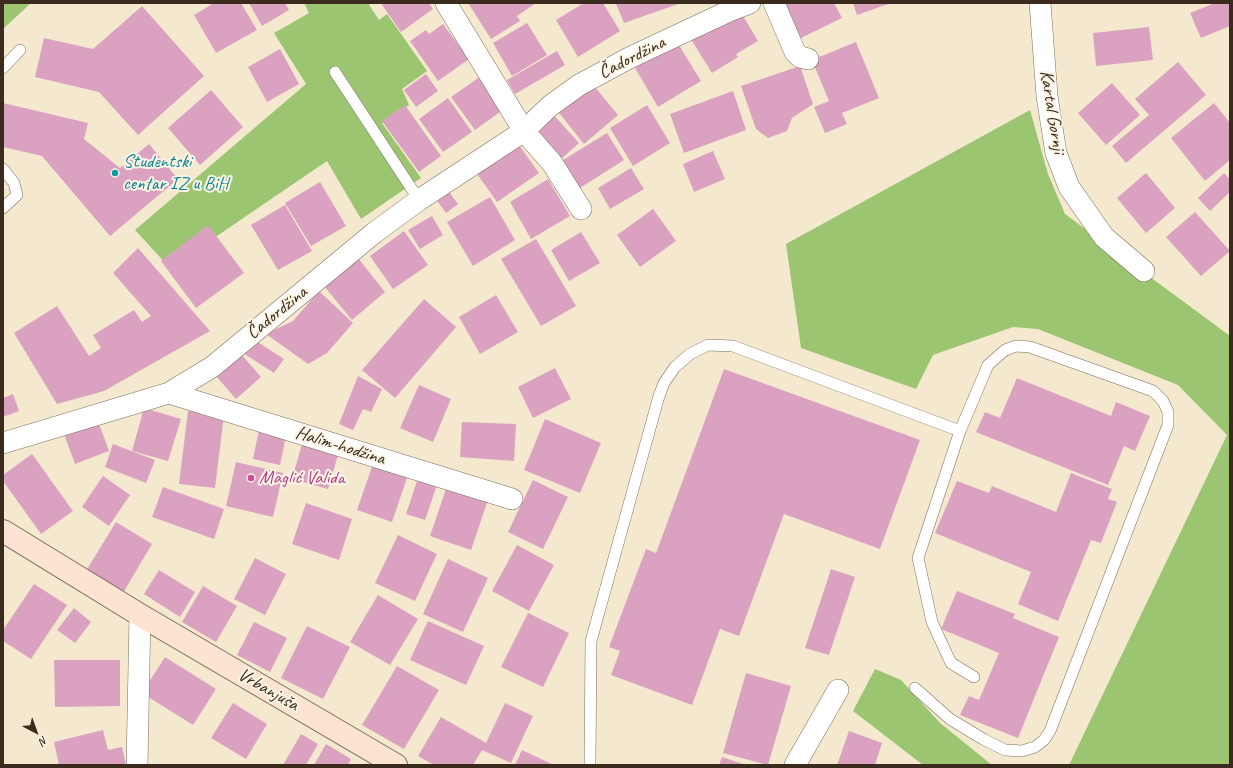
<!DOCTYPE html>
<meta charset="utf-8">
<style>
body{margin:0}
#map{position:relative;width:1233px;height:768px;overflow:hidden;background:#f4e9cf;font-family:Caveat,sans-serif}
canvas{display:block}
.frame{position:absolute;inset:0;border:4px solid #3b2a1e;pointer-events:none}
.north{position:absolute;left:16px;top:712px;width:40px;height:40px;-webkit-text-stroke:3px #fcf5e5;paint-order:stroke;rotate:139deg;font-size:11px;font-weight:700;line-height:16px;text-align:center;color:#3b2a1e}
.north::after{content:'';display:block;margin:auto;width:14px;height:18px;background:#3b2a1e;clip-path:polygon(50% 0,100% 100%,50% 72%,0 100%)}
</style>
<div id="map">
<canvas width="1233" height="768"></canvas>
<div class="frame"></div>
<div class="north">N</div>
</div>
<script>
const ctx = document.querySelector('canvas').getContext('2d');
ctx.lineJoin = 'round';
function fillPath(path, color) { ctx.fillStyle = color; ctx.fill(path, 'evenodd'); }
const shape = rows => new Path2D(rows.map(r => 'M' + r).join(''));
function stroke(path, color, width, dash) { ctx.strokeStyle = color; ctx.lineWidth = width; ctx.lineCap = dash ? 'butt' : 'round'; ctx.setLineDash(dash || []); ctx.stroke(path); }
function write(font, color, halo, rows, align = 'center') {
  ctx.font = font + ' Caveat,sans-serif'; ctx.lineWidth = 4; ctx.setLineDash([]); ctx.textBaseline = 'middle'; ctx.strokeStyle = halo; ctx.fillStyle = color; for (const [text, x, y, turn = 0] of rows) {
    ctx.save(); ctx.translate(x, y); ctx.rotate((+turn || 0) * Math.PI / 180); ctx.textAlign = isNaN(turn) ? turn : align; if (halo) ctx.strokeText(text, 0, 0); ctx.fillText(text, 0, 0); ctx.restore();
  }
}
fillPath(shape([
 [3,3,31,3,3,29],
 [304,3,368,3,379,20,387,14,427,71,402,89,409,105,382,123,421,178,361,219,327,161,170,268,135,230,306,84,274,33,309,13],
 [1030,110,1048,174,1065,214,1230,336,1230,765,1069,765,1227,435,1178,385,1038,329,1013,327,933,355,916,389,801,348,786,244],
 [875,669,901,680,940,723,992,765,923,765,853,711]
]), '#9cc571');
fillPath(shape([
 [214,3,241,3,257,30,216,53,194,15],
 [249,3,285,3,289,10,262,26],
 [385,3,429,3,433,9,401,32,382,5],
 [468,3,536,3,517,16,520,21,491,39],
 [584,3,603,3,620,31,578,57,556,20],
 [618,3,681,3,624,23,616,4],
 [781,3,834,3,842,18,799,39],
 [853,3,891,3,857,15],
 [1215,3,1230,3,1230,26,1201,38,1190,13],
 [142,6,204,76,138,135,99,92,35,77,44,38,93,49],
 [739,9,758,41,736,54,738,57,712,73,689,36],
 [527,23,547,55,512,76,493,43],
 [443,24,469,59,438,81,410,41,426,30,429,34],
 [1149,27,1153,60,1096,66,1093,33],
 [677,42,701,81,658,107,635,68],
 [856,42,879,98,842,113,847,124,825,133,814,107,829,101,812,60],
 [280,49,299,84,267,102,248,67],
 [557,51,565,65,515,94,507,80],
 [1178,62,1206,95,1126,163,1112,146,1149,115,1135,99],
 [800,66,813,104,792,118,787,131,768,138,756,129,741,86],
 [426,74,438,91,416,107,404,90],
 [481,76,504,109,475,130,451,97],
 [590,81,618,115,584,144,556,109],
 [1112,83,1140,115,1106,145,1078,113],
 [211,90,243,127,200,165,168,128],
 [733,91,746,130,684,153,670,114],
 [448,98,472,132,443,152,419,119],
 [3,103,88,123,84,139,120,168,149,144,178,179,110,236,42,156,3,147],
 [1214,103,1230,123,1230,160,1205,181,1171,138],
 [405,105,441,156,419,172,382,121],
 [647,105,670,143,633,166,610,128],
 [550,111,579,143,560,160,532,128],
 [607,133,624,160,580,188,563,160],
 [519,145,539,173,497,202,477,174],
 [713,151,725,179,694,192,683,164],
 [631,168,644,189,610,209,598,188],
 [1146,173,1175,208,1146,233,1117,198],
 [1224,173,1230,179,1230,192,1210,211,1198,198],
 [548,179,570,216,531,239,510,202],
 [320,182,346,226,311,246,285,203],
 [447,189,458,204,446,213,435,198],
 [490,197,515,240,473,266,447,222],
 [285,205,312,251,278,270,251,225],
 [653,209,676,241,640,267,617,235],
 [1195,212,1230,251,1201,276,1166,237],
 [432,216,443,235,420,249,408,230],
 [208,225,244,273,196,308,161,261],
 [404,231,428,265,393,289,370,256],
 [581,232,600,263,569,281,551,250],
 [536,239,576,306,541,326,501,259],
 [138,248,210,331,104,391,57,404,14,333,57,306,89,356,101,348,93,335,134,310,142,322,151,316,113,273],
 [358,258,385,292,352,320,324,286],
 [319,291,353,323,327,353,308,364,266,334,293,321],
 [496,295,518,332,480,354,459,317],
 [424,299,456,327,395,398,362,370],
 [253,339,284,359,274,373,243,353],
 [241,354,261,377,236,399,216,376],
 [555,368,571,399,533,418,518,387],
 [724,369,920,440,880,549,784,514,739,636,720,629,692,705,611,675,620,651,609,647,646,549,656,553],
 [358,376,382,389,371,412,363,409,353,430,339,424],
 [1017,378,1111,416,1116,402,1150,416,1135,451,1124,446,1108,485,976,432,985,412,1000,418],
 [419,385,451,399,433,442,400,428],
 [13,394,19,411,3,417,3,398],
 [144,408,181,419,168,461,132,451],
 [188,411,224,415,215,488,179,484],
 [545,419,601,443,580,493,524,470],
 [98,421,109,451,75,464,64,434],
 [462,422,516,424,514,461,460,457],
 [259,430,286,436,280,465,253,459],
 [304,437,340,448,328,489,292,479],
 [113,444,155,460,146,483,105,467],
 [32,454,73,511,41,534,3,481,3,475],
 [374,461,409,472,392,522,357,510],
 [236,462,283,473,273,517,226,506],
 [1071,473,1112,489,1108,499,1117,502,1101,543,1091,540,1058,621,1018,604,1031,572,935,533,957,481,989,493,992,486,1056,512],
 [103,476,130,495,109,526,82,507],
 [418,478,437,485,425,520,406,514],
 [533,480,568,497,543,549,508,532],
 [447,486,488,500,471,550,430,536],
 [163,487,224,509,214,539,152,517],
 [306,503,352,519,339,560,292,544],
 [116,522,152,544,123,593,86,571],
 [398,535,437,554,415,601,375,583],
 [517,545,554,565,529,611,492,591],
 [255,558,286,574,265,615,234,599],
 [448,559,488,578,463,632,423,614],
 [831,569,855,577,829,655,805,648],
 [159,570,195,592,180,617,144,594],
 [34,584,67,605,31,659,3,641,3,630],
 [203,586,237,606,216,642,182,622],
 [957,591,1015,614,1013,618,1059,637,1018,738,960,715,969,696,979,700,999,653,941,629],
 [378,595,418,619,390,665,350,642],
 [74,608,91,622,75,643,57,630],
 [528,613,569,633,543,687,501,667],
 [428,621,484,646,466,685,410,660],
 [254,622,287,638,270,672,237,655],
 [307,626,350,647,323,699,281,678],
 [165,657,216,689,193,725,142,693],
 [54,660,120,660,120,706,55,707],
 [397,666,439,690,404,749,362,725],
 [746,673,791,686,768,765,723,753],
 [233,703,267,724,246,759,211,738],
 [505,703,533,716,511,763,482,750,473,765,434,765,418,756,441,717,486,743],
 [103,730,108,750,122,747,126,765,59,765,54,742],
 [849,731,882,743,875,765,837,765],
 [301,734,318,744,306,765,283,765],
 [326,744,351,759,348,765,314,765],
 [522,750,554,765,515,765],
 [722,757,746,765,719,765]
]), '#dba1c0');
const lane = shape([
 [3,68,20,50],
 [335,72,419,200],
 [3,169,14,183,17,195,3,208],
 [960,431,918,558,932,622,944,648,951,663,974,677],
 [590,765,591,641,659,396,664,383,675,367,690,354,708,345,733,346,960,431,988,365,1005,350,1016,346,1030,347,1153,391,1163,401,1168,412,1168,425,1050,731,1044,740,1035,747,1022,751,1005,750,983,739,950,719,915,688]
]);
const street = shape([
 [446,3,524,131,552,163,581,209],
 [774,3,795,52,800,57,808,59],
 [1040,3,1047,96,1056,153,1069,187,1104,237,1144,271],
 [169,393,512,499],
 [3,443,169,393,212,367,374,233,419,200,524,131,550,106,579,85,631,57,729,11,750,3],
 [137,765,140,615],
 [795,765,838,690]
]);
const secondary = shape([
 [3,531,140,615,396,765]
]);
stroke(lane, '#7c6d5c', 12);
stroke(street, '#7c6d5c', 22);
stroke(secondary, '#7c6d5c', 24);
stroke(lane, '#fff', 11);
stroke(street, '#fff', 21);
stroke(secondary, '#fde3d1', 22);
for (const [x, y, r, color] of [
 [115,173,4,"#0f9aa8"],
 [251,478,4,"#d1479c"]
]) { const dot = new Path2D(); dot.arc(x, y, r, 0, 2 * Math.PI); ctx.fillStyle = color; ctx.fill(dot); stroke(dot, '#fcf5e5', 1.5); }
write('19px', '#3b2a1e', '#fcf5e5', [
 ["Čadordžina",632,58,-27],
 ["Kartal Gornji",1052,112,81],
 ["Čadordžina",277,313,-39],
 ["Halim-hodžina",340,446,17],
 ["Vrbanjuša",268,690,30]
]);
write('19px', '#0d838f', '#fcf5e5', [
 ["Studentski",123,162],
 ["centar IZ u BiH",123,184]
], 'left');
write('19px', '#b23c85', '#fcf5e5', [
 ["Maglić Valida",259,478]
], 'left');
</script>
